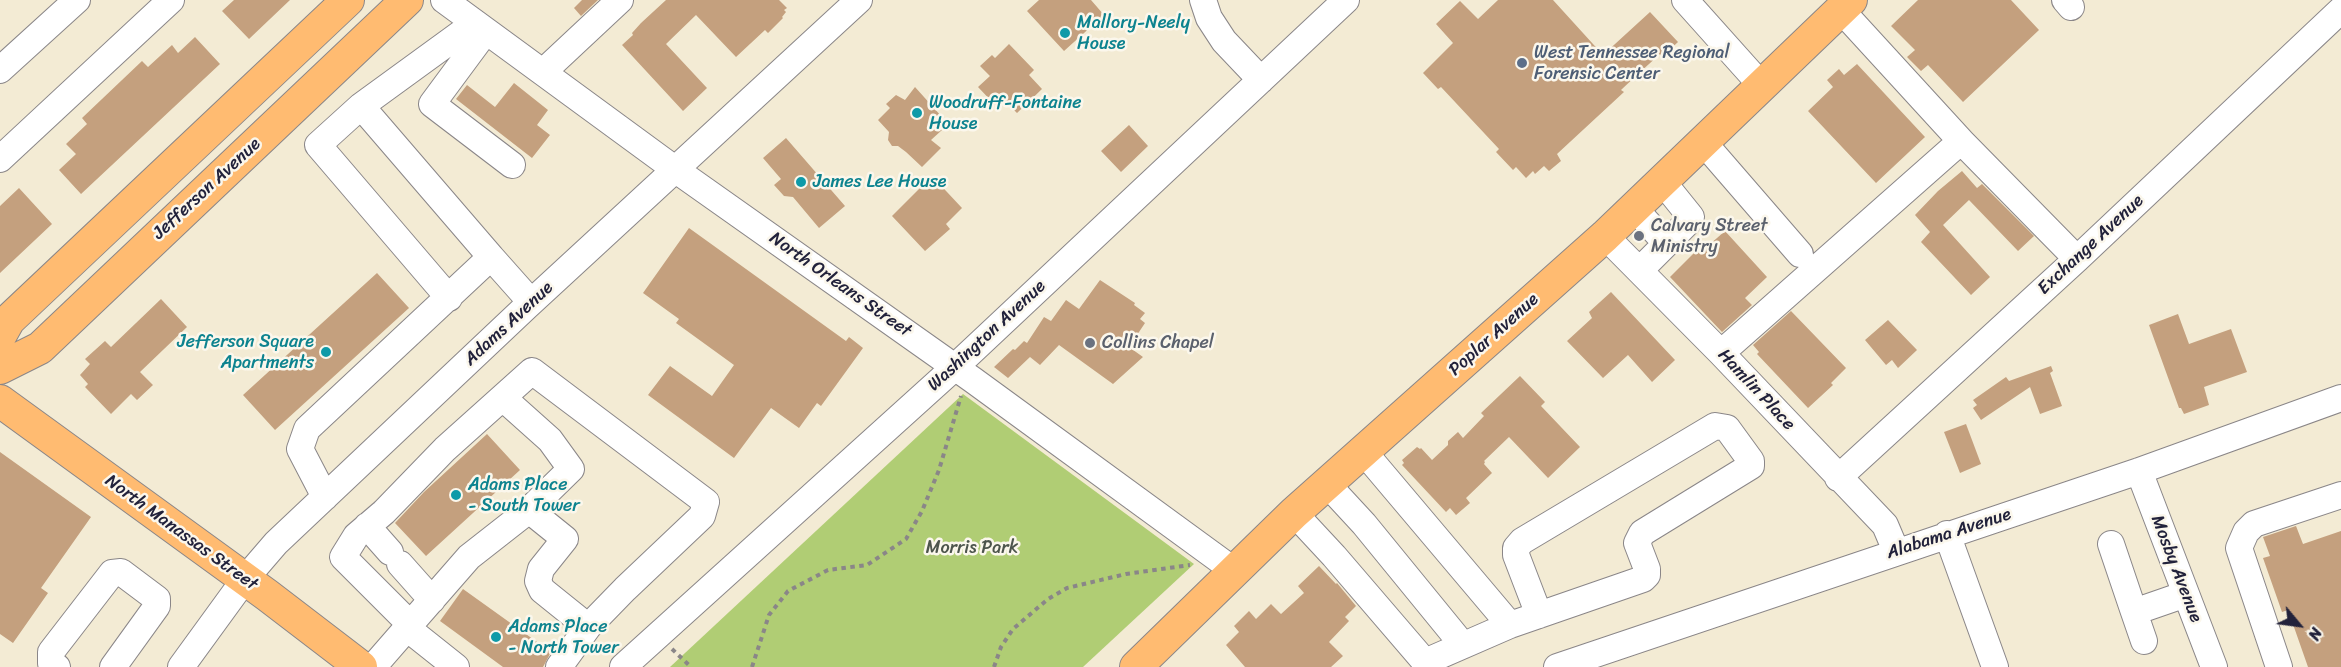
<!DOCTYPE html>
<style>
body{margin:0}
#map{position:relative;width:2341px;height:667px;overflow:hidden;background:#f3ebd4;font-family:Sriracha,sans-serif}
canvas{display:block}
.north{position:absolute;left:2269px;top:595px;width:60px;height:60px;-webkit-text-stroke:4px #fbf7ec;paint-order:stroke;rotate:119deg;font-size:16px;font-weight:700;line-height:24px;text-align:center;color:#22223b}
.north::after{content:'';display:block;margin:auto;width:21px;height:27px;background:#22223b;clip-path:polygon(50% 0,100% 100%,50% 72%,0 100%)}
</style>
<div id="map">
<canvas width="2341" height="667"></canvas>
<div class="north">N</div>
</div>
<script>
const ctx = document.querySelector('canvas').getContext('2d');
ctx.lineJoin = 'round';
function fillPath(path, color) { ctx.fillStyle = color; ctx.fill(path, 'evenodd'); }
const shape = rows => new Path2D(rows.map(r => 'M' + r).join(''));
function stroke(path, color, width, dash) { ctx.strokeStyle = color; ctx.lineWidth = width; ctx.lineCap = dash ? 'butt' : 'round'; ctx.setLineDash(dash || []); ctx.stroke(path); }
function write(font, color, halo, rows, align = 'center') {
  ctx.font = font + ' Sriracha,sans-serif'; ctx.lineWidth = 5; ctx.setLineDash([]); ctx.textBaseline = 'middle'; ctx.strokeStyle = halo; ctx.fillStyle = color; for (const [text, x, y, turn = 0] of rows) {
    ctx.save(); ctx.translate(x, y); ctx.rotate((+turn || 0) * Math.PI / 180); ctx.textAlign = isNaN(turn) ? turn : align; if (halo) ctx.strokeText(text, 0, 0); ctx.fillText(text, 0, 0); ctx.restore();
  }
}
fillPath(shape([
 [963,394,1194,564,1083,667,670,667]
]), '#b0cd74');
fillPath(shape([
 [234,0,290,0,249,39,222,11],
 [582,0,598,0,581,16,574,8],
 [666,0,779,0,787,8,784,10,786,12,782,17,783,18,768,33,765,30,736,57,696,15,666,44,707,88,683,111,622,45,633,35,632,33,641,23],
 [1039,0,1091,0,1104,15,1064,51,1027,11],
 [1498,0,1553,0,1603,55,1650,12,1678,42,1662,57,1660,54,1638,74,1621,90,1624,92,1557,154,1561,161,1549,171,1544,166,1535,174,1533,171,1526,178,1516,167,1513,170,1496,152,1499,149,1441,87,1438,89,1423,73,1453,43,1436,24,1460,1,1478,19],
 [1918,0,2011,0,2039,30,1963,102,1928,65,1921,71,1907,57,1915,50,1891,26],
 [195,37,220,64,81,194,59,170,76,154,66,144,87,124,82,118,142,61,148,67,172,45,178,53],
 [1009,44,1034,70,1029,75,1042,89,1017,113,1003,99,996,106,978,87,990,76,980,66,992,55,995,58],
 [1857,64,1925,137,1876,183,1808,111,1833,87,1827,80,1839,69,1844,75],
 [514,83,548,110,537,125,550,135,532,158,456,99,467,85,495,107],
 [915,87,942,117,936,123,942,130,931,140,941,148,922,167,906,152,898,146,892,146,888,140,889,132,878,120,890,108,886,104,896,95,905,100],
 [1129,125,1148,146,1121,172,1101,151],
 [786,138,845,206,819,228,793,197,784,196,774,185,781,179,763,158],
 [1962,171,1977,188,1982,184,2034,236,2018,251,1969,200,1943,225,1990,277,1971,295,1921,242,1930,232,1915,215,1938,191],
 [932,176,962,208,946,224,950,229,925,251,892,216],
 [19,188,52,224,0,273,0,206],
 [689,228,846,341,849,337,863,348,821,406,817,403,799,428,771,408,734,458,648,395,670,366,712,396,734,365,676,323,679,319,643,293],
 [1725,231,1767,277,1745,298,1752,305,1722,332,1670,277,1696,251,1699,250,1701,252],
 [377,273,409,308,275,430,243,395],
 [1100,280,1135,303,1134,305,1145,313,1140,319,1145,323,1129,347,1143,357,1113,384,1059,345,1040,365,1030,357,1008,378,994,367,1013,349,1015,350,1024,341,1027,343,1044,317,1051,321,1066,300,1079,309],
 [1611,292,1675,360,1652,382,1628,355,1603,378,1567,341,1592,318,1589,312],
 [161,299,187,327,140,372,153,385,137,400,131,394,111,414,85,387,88,384,80,375,90,364,85,359,105,341,111,347],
 [1791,311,1846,368,1831,383,1833,385,1808,408,1757,354,1759,352,1753,345],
 [2178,314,2189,344,2231,329,2247,372,2204,387,2209,405,2184,414,2181,408,2179,408,2149,325],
 [1888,320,1917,350,1898,368,1892,360,1886,365,1865,340],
 [2051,366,2053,371,2050,373,2062,406,2040,414,2030,387,1981,420,1973,408,1977,405,1973,400,2006,377,2009,381],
 [1520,376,1545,402,1541,406,1580,447,1548,478,1509,437,1484,461,1485,462,1484,464,1492,473,1466,498,1470,503,1456,515,1450,508,1446,512,1402,465,1404,463,1402,460,1417,447,1420,449,1421,448,1432,460,1448,445,1448,441,1458,432,1463,438,1484,416,1481,413],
 [1966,424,1981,464,1960,473,1944,432],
 [487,434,520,470,426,556,395,523,424,492],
 [0,452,91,517,41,588,48,593,13,643,0,634],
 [2296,526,2303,544,2341,531,2341,667,2308,667,2288,610,2282,612,2263,558,2270,556,2263,537],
 [1319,566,1336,584,1337,583,1356,606,1345,617,1349,621,1329,642,1343,656,1331,667,1245,667,1226,645,1239,632,1234,626,1249,611,1256,619,1271,604,1281,614,1304,593,1298,586],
 [463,589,551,652,543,667,503,667,440,621]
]), '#c4a07e');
const minor = shape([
 [444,0,676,170,973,380,1236,572],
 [1203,0,1209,18,1224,41,1261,80],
 [1685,0,1762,86],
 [2065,0,2071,7],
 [486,31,432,104,512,165],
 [0,70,77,0],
 [543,72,620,0],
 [361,106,475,23],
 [1961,141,2077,259],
 [1703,142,1800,254],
 [0,159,171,0],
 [1634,208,1666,243],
 [1605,236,1721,353,1885,525,1896,551],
 [1640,270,1688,222,1691,217,1662,181],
 [449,298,318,145,361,106,491,257],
 [1721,353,1961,141,1841,10],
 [503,398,550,440,571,469,529,510],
 [1363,451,1510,625],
 [2139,471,2214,667],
 [1838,478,2077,259,2341,10],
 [1327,484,1364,524,1462,644],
 [325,497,300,449,307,429,491,257,531,302],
 [1294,513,1334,556,1425,662,1510,625,1643,579,1647,575,1647,569,1637,543,1642,533,1751,466,1751,461,1727,428,1715,426,1522,541,1516,548,1516,555,1539,615],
 [367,526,390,552],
 [1947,534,1995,667],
 [2111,544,2134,612],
 [400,564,432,600],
 [407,628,456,667],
 [2144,641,2134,612,2186,594],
 [57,667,51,663,51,652,112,573,121,572,157,599,157,606,113,667],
 [181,667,245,579,276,543,526,307,859,0],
 [373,667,407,628,469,557,529,510,565,539,541,569,538,581,542,590,588,627,625,589,702,516,706,502,532,371,445,449,384,512,356,536,343,557,410,624],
 [559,667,588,627],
 [623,667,955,367,1346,0],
 [1557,667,2139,471,2341,398],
 [2279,667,2239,548,2246,532,2254,524,2341,495]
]);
const major = shape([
 [0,336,9,320,348,0],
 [0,368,40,348,407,0],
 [0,401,267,595,361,667],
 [1136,667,1294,513,1605,236,1851,0]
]);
stroke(minor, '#8a8688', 28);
stroke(major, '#8a8688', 34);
stroke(shape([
 [672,649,691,667],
 [752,667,769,615,788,591,828,570,867,565,906,539,922,511,939,470,961,396],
 [994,667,1001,647,1013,629,1048,599,1067,588,1126,574,1190,565]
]), '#8a8688', 4, [4.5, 4.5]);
stroke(minor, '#fff', 26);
stroke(major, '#ffbb71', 32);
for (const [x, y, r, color] of [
 [1065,33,6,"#0f9aa8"],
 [1522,63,6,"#5c6f8a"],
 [917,113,6,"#0f9aa8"],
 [801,182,6,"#0f9aa8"],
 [1639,236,6,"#6b7280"],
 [1090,343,6,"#6b7280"],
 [326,352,6,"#0f9aa8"],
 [456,495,6,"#0f9aa8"],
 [496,637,6,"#0f9aa8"]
]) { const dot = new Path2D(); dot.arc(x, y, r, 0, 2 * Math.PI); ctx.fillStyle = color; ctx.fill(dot); stroke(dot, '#fbf7ec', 2); }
write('18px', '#0d838f', '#fbf7ec', [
 ["Mallory-Neely",1077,23],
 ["House",1077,44],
 ["Woodruff-Fontaine",929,103],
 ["House",929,124],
 ["James Lee House",813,182],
 ["Jefferson Square",314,342,"right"],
 ["Apartments",314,363,"right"],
 ["Adams Place",468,485],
 ["- South Tower",468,506],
 ["Adams Place",508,627],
 ["- North Tower",508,648]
], 'left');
write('18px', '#4e5e75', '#fbf7ec', [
 ["West Tennessee Regional",1534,53],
 ["Forensic Center",1534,74]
], 'left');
write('18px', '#22223b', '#fbf7ec', [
 ["Jefferson Avenue",207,189,-43],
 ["Exchange Avenue",2091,245,-43],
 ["North Orleans Street",840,285,35],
 ["Adams Avenue",509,324,-43],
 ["Poplar Avenue",1494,335,-42],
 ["Washington Avenue",987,336,-43],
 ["Hamlin Place",1756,390,47],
 ["North Manassas Street",181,533,36],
 ["Alabama Avenue",1949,534,-18],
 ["Mosby Avenue",2176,569,69]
]);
write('18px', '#5b616d', '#fbf7ec', [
 ["Calvary Street",1651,226],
 ["Ministry",1651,247],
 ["Collins Chapel",1102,343]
], 'left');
write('18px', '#4d554c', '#fbf7ec', [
 ["Morris Park",972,548]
]);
</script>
